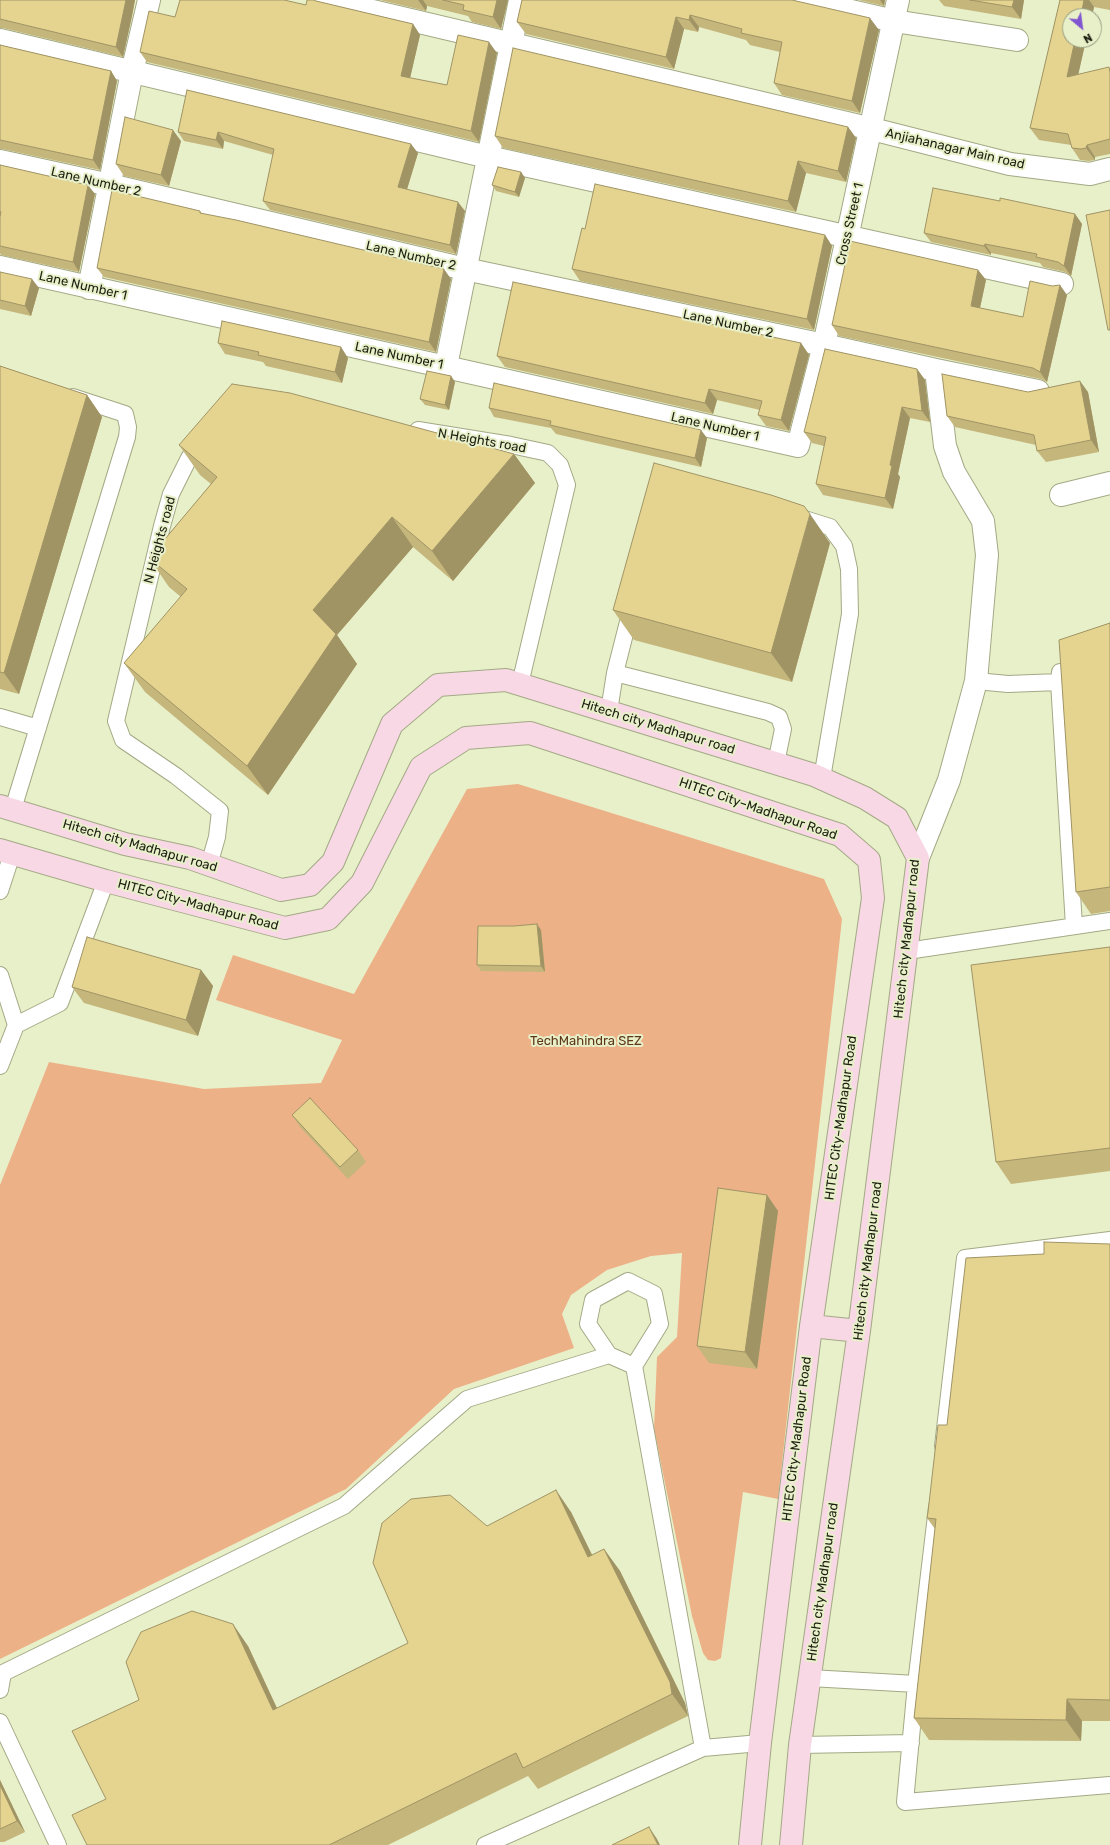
<!DOCTYPE html>
<meta charset="utf-8">
<style>
body{margin:0}
#map{position:relative;width:1110px;height:1845px;overflow:hidden;background:#e8f0ca;font-family:Rubik,sans-serif}
canvas{display:block}
.north{position:absolute;left:1062px;top:8px;width:40px;height:40px;box-sizing:border-box;background:#e8f0ca;border:1px solid #969c80;border-radius:50%;rotate:151deg;font-size:11px;font-weight:700;line-height:16px;text-align:center;color:#1c1e10}
.north::after{content:'';display:block;margin:auto;width:14px;height:18px;background:#8056d0;clip-path:polygon(50% 0,100% 100%,50% 72%,0 100%)}
</style>
<div id="map">
<canvas width="1110" height="1845"></canvas>
<div class="north">N</div>
</div>
<script>
const ctx = document.querySelector('canvas').getContext('2d');
ctx.lineJoin = 'round';
function fillPath(path, color) { ctx.fillStyle = color; ctx.fill(path, 'evenodd'); }
const shape = rows => new Path2D(rows.map(r => 'M' + r).join(''));
function stroke(path, color, width, dash) { ctx.strokeStyle = color; ctx.lineWidth = width; ctx.lineCap = dash ? 'butt' : 'round'; ctx.setLineDash(dash || []); ctx.stroke(path); }
function write(font, color, halo, rows, align = 'center') {
  ctx.font = font + ' Rubik,sans-serif'; ctx.lineWidth = 4; ctx.setLineDash([]); ctx.textBaseline = 'middle'; ctx.strokeStyle = halo; ctx.fillStyle = color; for (const [text, x, y, turn = 0] of rows) {
    ctx.save(); ctx.translate(x, y); ctx.rotate((+turn || 0) * Math.PI / 180); ctx.textAlign = isNaN(turn) ? turn : align; if (halo) ctx.strokeText(text, 0, 0); ctx.fillText(text, 0, 0); ctx.restore();
  }
}
fillPath(shape([
 [518,784,824,879,842,919,778,1499,743,1492,721,1658,715,1661,708,1660,703,1653,692,1616,654,1429,657,1357,677,1337,682,1253,651,1256,607,1270,571,1295,562,1314,574,1348,454,1389,346,1489,0,1659,0,1185,49,1062,204,1089,321,1083,342,1040,216,1000,233,955,354,994,467,789]
]), '#edb188');
const service = shape([
 [418,430,511,445,548,453,560,465,567,485,520,684],
 [201,441,189,458,171,494,162,526,116,721,123,740,176,776,220,811,217,837,209,865],
 [795,516,830,527,844,546,849,569,850,614,822,778],
 [615,673,768,712,779,717,783,729,776,763],
 [976,681,1008,684,1059,682,1060,672],
 [1059,682,1074,926],
 [609,711,615,673,631,610],
 [0,717,38,728],
 [13,809,127,437,128,427,125,414,73,397],
 [0,891,12,854],
 [907,951,1110,921],
 [0,975,16,1025,0,1066],
 [16,1025,60,1003,106,881],
 [609,1355,588,1324,593,1300,628,1281,654,1294,660,1324,634,1366],
 [943,1446,965,1258,1110,1240],
 [937,1507,916,1684,905,1802,1110,1785],
 [810,1678,916,1684],
 [0,1690,3,1673,344,1506,467,1399,609,1355,634,1366,703,1748],
 [0,1722,58,1845],
 [800,1745,911,1743],
 [485,1845,703,1748,760,1743]
]);
const minor = shape([
 [326,0,872,129,1010,164,1090,174,1110,169],
 [804,0,894,21,1017,40],
 [0,40,488,157,1062,284],
 [0,161,110,185,465,269,824,345,936,370,945,446,954,472,983,521,987,555,976,681,949,780,918,858],
 [0,267,798,446,824,345,898,0],
 [89,288,132,72,149,0],
 [446,366,520,0],
 [936,370,1038,391],
 [1061,495,1110,483]
]);
const secondary = shape([
 [0,806,125,844,190,858,281,890,310,885,333,862,392,724,438,685,506,680,814,775,865,798,897,818,918,858,859,1331,800,1745,791,1845],
 [0,850,106,881,285,928,328,919,362,883,421,767,466,738,530,733,840,835,869,860,873,898,811,1326,760,1743,750,1845],
 [811,1326,859,1331]
]);
stroke(service, '#a3a985', 18);
stroke(minor, '#a3a985', 24);
stroke(secondary, '#a3a985', 24);
stroke(service, '#fff', 16);
stroke(minor, '#fff', 22);
stroke(secondary, '#f8d8e5', 22);
fillPath(shape([
 [0,0,135,0,132,16,123,57,3,28,0,28],
 [380,0,508,0,501,29,472,22,468,16,427,6,426,11],
 [522,0,879,30,860,113,782,95,774,83,780,52,750,45,746,40,699,27,698,32,684,29,674,69,526,34,517,22],
 [859,0,885,0,884,6],
 [939,0,1024,0,1021,19,944,6],
 [1060,0,1110,0,1110,10,1094,7,1092,16,1070,16,1070,40,1086,40,1078,75,1110,69,1110,154,1095,157,1095,160,1089,161,1080,160,1072,148,1071,145,1039,140,1030,128],
 [316,1,413,24,420,35,410,78,447,85,497,53,479,142,147,62,140,52,175,17,306,5],
 [0,45,111,71,117,81,100,170,2,149,0,149],
 [187,90,418,153,407,189,465,211,456,254,270,210,263,201,273,155,224,141,223,149,184,141,178,132],
 [848,127,856,138,846,182,806,173,796,212,503,148,495,136],
 [181,141,169,186,124,176,116,164],
 [0,165,95,194,79,272,1,255,0,253],
 [521,172,525,178,519,197,496,191,492,185],
 [1000,201,1075,214,1082,224,1071,276,1065,272,1043,267,1040,263,991,253,991,255,931,242,924,233],
 [200,211,202,214,451,279,436,352,104,277,97,268],
 [825,235,832,246,814,330,580,281,572,269],
 [978,270,986,280,980,308,1023,317,1052,286,1067,295,1047,382,1041,379,839,336,832,325],
 [0,272,39,288,31,316,0,309],
 [218,343,348,358,342,383,266,366,263,362,225,354],
 [801,343,809,355,789,431,766,426,758,415,760,410,717,400,713,414,505,367,497,356],
 [0,366,87,395,102,417,19,694,0,689],
 [917,369,925,380,930,422,910,418,898,474,900,477,893,509,823,495,816,484,824,446,812,443,804,432],
 [451,376,455,382,449,410,425,405,420,399],
 [1088,392,1099,452,1046,462,1037,451,1036,445,955,427,947,416],
 [489,408,707,438,701,467,556,434,551,428,494,417],
 [179,445,514,454,535,483,453,581,413,547,337,635,357,664,268,795,145,692,124,663,181,597,169,587,149,558,211,484,200,475],
 [830,543,792,682,634,640,613,610],
 [1110,623,1110,911,1091,914,1076,892],
 [541,930,545,972,481,971,477,965],
 [1110,947,1110,1171,1011,1184,996,1162],
 [201,970,213,986,198,1036,84,1003,72,987],
 [292,1115,358,1150,366,1162,348,1179,300,1127],
 [767,1195,778,1211,757,1369,709,1363,697,1346],
 [1110,1244,1110,1721,1082,1721,1081,1741,929,1740,914,1718,935,1529,927,1518,947,1425,1044,1254],
 [571,1512,592,1556,604,1549,620,1571,685,1703,688,1716,538,1789,528,1776,388,1845,87,1845,106,1799,139,1700,248,1646,277,1708,408,1643,487,1526],
 [0,1780,25,1832,4,1842,0,1842]
]), '#c5b67c');
fillPath(shape([
 [126,0,135,0,132,16,123,57,116,47],
 [418,0,423,0,427,6,426,11],
 [497,0,508,0,501,29,493,17],
 [880,0,885,0,884,6],
 [1014,0,1024,0,1021,19,1012,7],
 [1084,0,1089,0,1094,7,1092,16,1081,16],
 [690,15,699,27,698,32,689,20],
 [676,17,684,29,674,69,666,57],
 [870,18,879,30,860,113,852,101],
 [413,24,420,35,408,87,401,76],
 [1075,40,1086,40,1075,89,1067,77],
 [489,42,497,53,479,142,471,131],
 [111,71,117,81,100,170,93,160],
 [848,127,856,138,846,182,838,171],
 [173,130,181,141,169,186,161,175],
 [218,132,224,141,223,149,216,140],
 [411,144,418,153,405,196,398,187],
 [1087,145,1095,157,1095,160,1086,148],
 [798,161,806,173,796,212,788,201],
 [521,172,525,178,519,197,515,192],
 [88,185,95,194,79,272,73,262],
 [458,202,465,211,456,254,450,245],
 [1075,214,1082,224,1071,276,1064,266],
 [825,235,832,246,814,330,807,319],
 [985,244,991,253,991,255,984,246],
 [444,269,451,279,436,352,429,342],
 [978,270,986,280,978,317,971,306],
 [32,279,39,288,31,316,25,306],
 [1060,285,1067,295,1047,382,1040,372],
 [801,343,809,355,789,431,781,420],
 [341,347,348,358,342,383,335,372],
 [917,369,925,380,930,422,922,411],
 [451,376,455,382,449,410,445,405],
 [1080,381,1088,392,1099,452,1091,440],
 [709,389,717,400,713,414,705,403],
 [87,395,102,417,19,694,4,673],
 [902,407,910,418,898,474,900,477,893,509,885,498,890,465],
 [701,430,707,438,701,467,695,458],
 [514,454,535,483,453,581,432,551],
 [810,514,830,543,792,682,771,653],
 [392,517,413,547,337,635,357,664,268,795,247,766,313,610],
 [537,924,541,930,545,972,541,966],
 [201,970,213,986,198,1036,186,1020],
 [767,1195,778,1211,757,1369,745,1352],
 [556,1490,571,1512,604,1579,588,1557],
 [604,1549,620,1571,685,1703,688,1716,672,1694],
 [233,1624,248,1646,288,1732,273,1710],
 [1067,1699,1082,1721,1081,1741,1066,1720],
 [0,1780,25,1832,17,1821,0,1785],
 [649,1827,657,1839,660,1845,658,1845]
]), '#a09465');
const building = shape([
 [0,0,126,0,116,47,0,19,0,0],
 [180,0,284,0,306,5,307,0,314,0,316,1,413,24,401,76,447,85,458,35,489,42,471,131,140,52,149,11,175,17,180,0],
 [443,0,497,0,493,17,463,10,464,5,443,0],
 [522,0,792,0,870,18,852,101,774,83,782,42,741,33,742,29,690,15,689,20,676,17,666,57,517,22,522,0],
 [970,0,1014,0,1012,7,970,0],
 [1060,0,1084,0,1081,16,1070,16,1070,40,1075,40,1067,77,1109,67,1110,72,1110,139,1087,145,1086,148,1081,149,1072,148,1068,134,1030,128,1060,0],
 [0,45,111,71,93,160,0,140,0,45],
 [513,48,848,127,838,171,798,161,788,201,495,136,513,48],
 [187,90,411,144,398,187,458,202,450,245,263,201,274,149,218,132,216,140,178,132,187,90],
 [125,117,173,130,161,175,116,164,125,117],
 [0,165,88,185,73,262,0,246,0,217,1,212,0,211,0,165],
 [498,167,521,172,515,192,492,185,498,167],
 [595,184,825,235,807,319,572,269,582,228,585,229,595,184],
 [933,188,1000,201,1000,198,1075,214,1064,266,1058,262,1036,257,1037,254,985,244,984,246,924,233,933,188],
 [112,190,200,211,200,213,236,220,444,269,429,342,97,268,112,190],
 [1110,210,1110,330,1108,330,1086,215,1110,210],
 [850,241,978,270,971,306,1023,317,1030,281,1052,286,1060,285,1040,372,1033,368,832,325,850,241],
 [0,272,32,279,25,306,0,300,0,272],
 [513,282,801,343,781,420,758,415,762,401,709,389,705,403,497,356,513,282],
 [222,321,341,347,335,372,258,355,259,352,218,343,222,321],
 [825,349,917,369,922,411,902,407,890,465,892,466,885,498,816,484,826,437,804,432,825,349],
 [0,366,87,395,4,673,0,672,0,366],
 [427,371,451,376,445,405,420,399,427,371],
 [942,374,1028,392,1080,381,1091,440,1037,451,1034,435,947,416,942,374],
 [494,383,701,430,695,458,550,425,551,421,489,408,494,383],
 [232,384,290,393,514,454,432,551,392,517,313,610,336,634,247,766,124,663,187,589,149,558,217,477,179,445,232,384],
 [654,463,771,495,804,506,810,514,771,653,613,610,654,463],
 [1110,623,1110,887,1076,892,1059,640,1110,623],
 [537,924,541,966,477,965,478,926,514,926,537,924],
 [87,937,201,970,186,1020,72,987,87,937],
 [1110,947,1110,1148,996,1162,971,965,1110,947],
 [310,1098,358,1150,340,1167,292,1115,310,1098],
 [718,1188,767,1195,745,1352,697,1346,718,1188],
 [1044,1242,1110,1244,1110,1700,1067,1699,1066,1720,914,1718,936,1519,927,1518,928,1512,938,1425,947,1425,966,1258,1044,1254,1044,1242],
 [556,1490,588,1557,604,1549,670,1682,672,1694,523,1768,516,1753,329,1845,87,1845,72,1815,106,1799,72,1731,139,1700,126,1662,141,1632,192,1611,233,1624,273,1710,408,1643,373,1563,382,1523,411,1499,450,1495,487,1526,556,1490],
 [0,1785,17,1821,0,1829,0,1785],
 [649,1827,658,1845,612,1845,649,1827]
]);
fillPath(building, '#e5d490');
stroke(building, '#a09465', 1);
write('13px', '#1c1e10', '#e8f0ca', [
 ["Anjiahanagar Main road",955,149,13],
 ["Lane Number 2",96,182,13],
 ["Cross Street 1",850,224,-77],
 ["Lane Number 2",411,256,13],
 ["Lane Number 1",83,286,13],
 ["Lane Number 2",728,324,12],
 ["Lane Number 1",399,356,12],
 ["Lane Number 1",715,427,13],
 ["N Heights road",482,441,10],
 ["N Heights road",160,540,-75],
 ["Hitech city Madhapur road",658,727,17],
 ["HITEC City–Madhapur Road",758,809,19],
 ["Hitech city Madhapur road",140,846,16],
 ["HITEC City–Madhapur Road",198,905,15],
 ["Hitech city Madhapur road",907,939,-84],
 ["HITEC City–Madhapur Road",841,1118,-82],
 ["Hitech city Madhapur road",868,1261,-83],
 ["HITEC City–Madhapur Road",797,1439,-83],
 ["Hitech city Madhapur road",823,1582,-82]
]);
write('13px', '#5e3618', '#e8f0ca', [
 ["TechMahindra SEZ",586,1041]
]);
</script>
